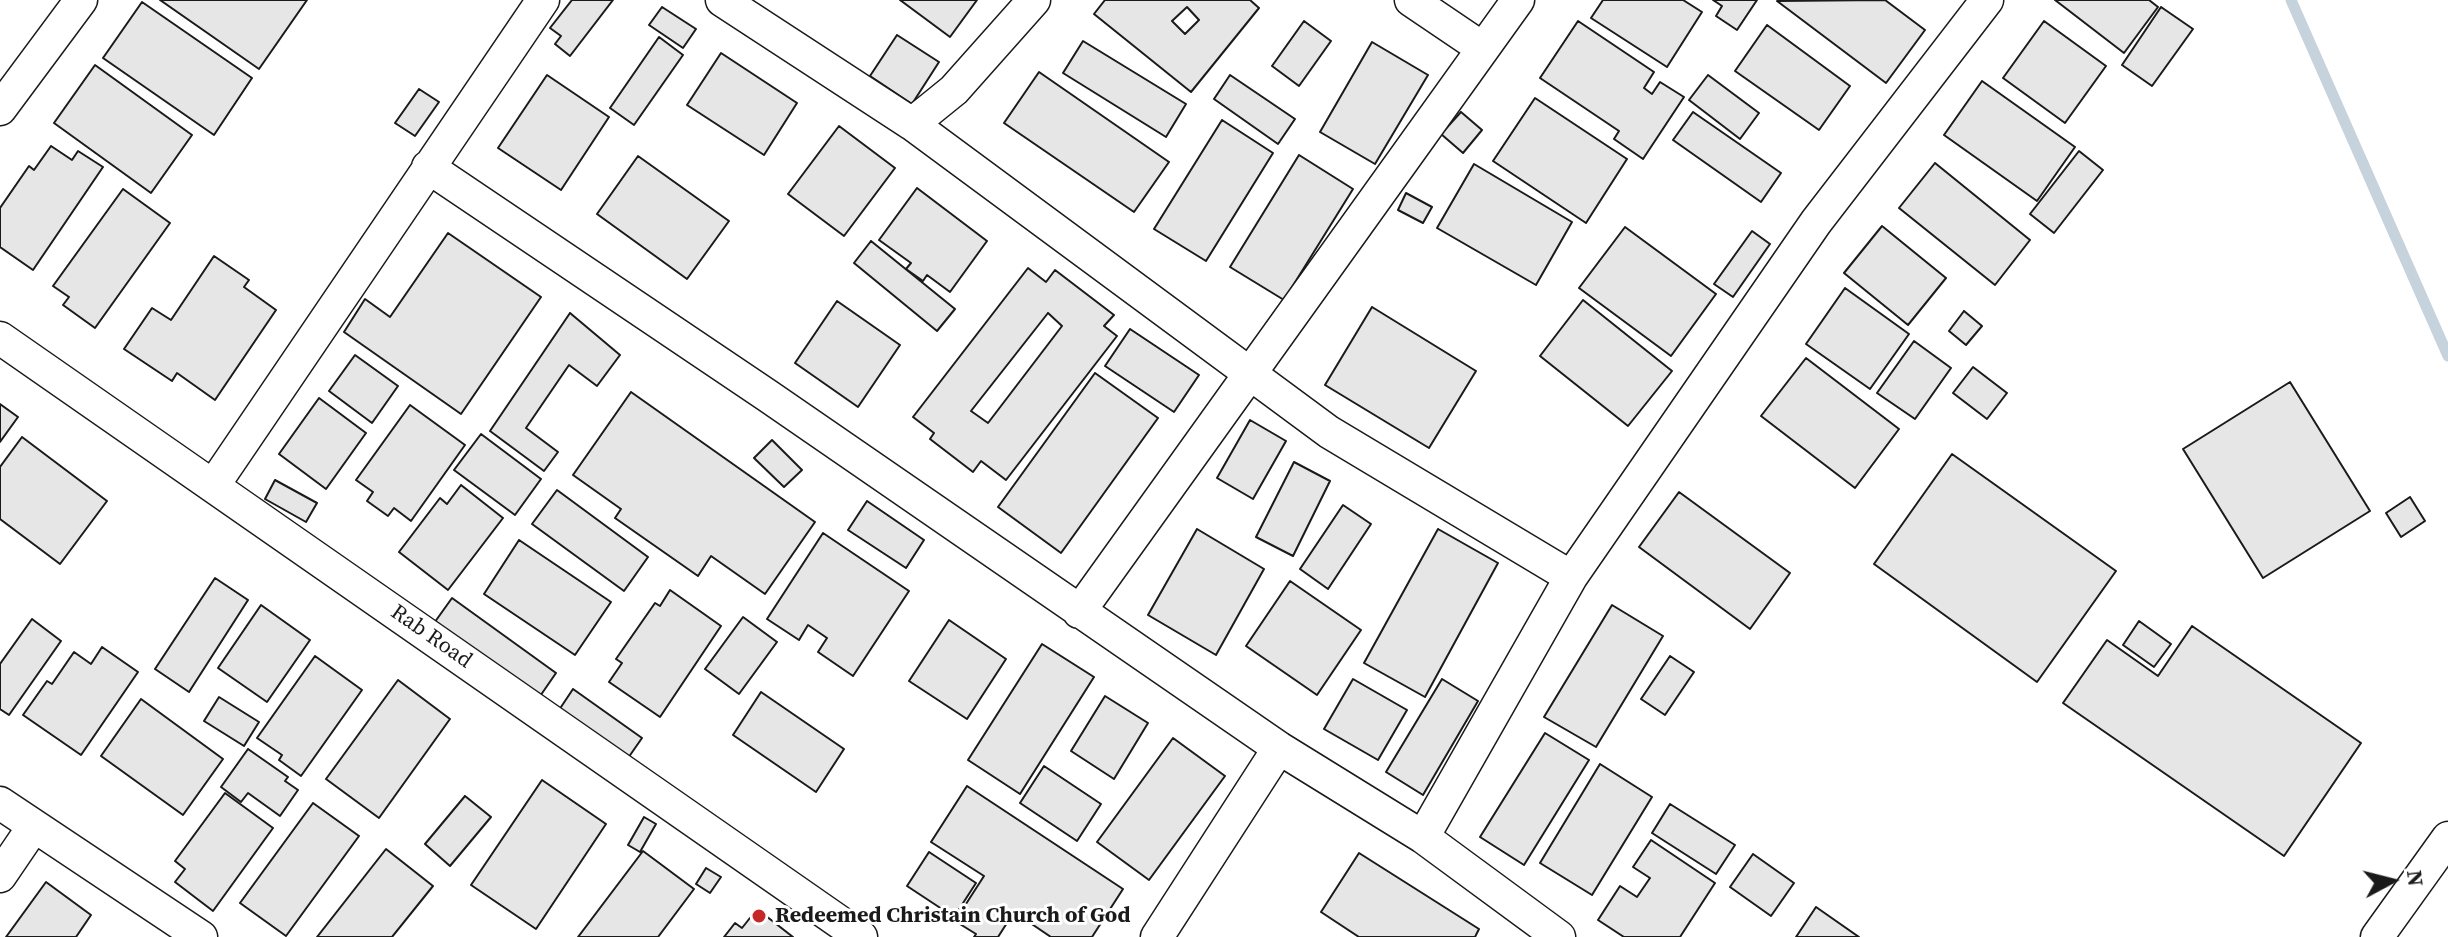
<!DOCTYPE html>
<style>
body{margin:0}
#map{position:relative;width:2448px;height:937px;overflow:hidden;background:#fff;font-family:"Source Serif 4",serif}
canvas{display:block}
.north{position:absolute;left:2352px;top:841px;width:80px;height:80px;-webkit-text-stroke:6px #fff;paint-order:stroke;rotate:83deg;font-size:22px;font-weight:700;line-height:32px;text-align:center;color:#1a1a1a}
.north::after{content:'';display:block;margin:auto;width:28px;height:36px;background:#1a1a1a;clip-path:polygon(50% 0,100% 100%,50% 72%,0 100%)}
</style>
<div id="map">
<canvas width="2448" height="937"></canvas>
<div class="north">N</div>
</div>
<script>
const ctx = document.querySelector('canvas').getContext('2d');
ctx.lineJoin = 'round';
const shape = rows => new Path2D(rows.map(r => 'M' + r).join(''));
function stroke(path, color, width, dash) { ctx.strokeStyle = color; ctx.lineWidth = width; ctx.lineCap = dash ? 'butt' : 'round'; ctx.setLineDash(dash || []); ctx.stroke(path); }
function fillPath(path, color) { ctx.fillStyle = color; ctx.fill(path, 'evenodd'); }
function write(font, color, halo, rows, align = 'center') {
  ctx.font = font + ' "Source Serif 4",serif'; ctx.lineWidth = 6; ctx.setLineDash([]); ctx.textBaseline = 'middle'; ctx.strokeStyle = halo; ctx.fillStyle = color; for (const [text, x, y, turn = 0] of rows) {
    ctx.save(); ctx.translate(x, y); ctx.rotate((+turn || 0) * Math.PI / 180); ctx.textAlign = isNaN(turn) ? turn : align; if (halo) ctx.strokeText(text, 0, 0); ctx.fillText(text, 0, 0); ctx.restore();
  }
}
stroke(shape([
 [2291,0,2448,356]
]), '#c6d2dc', 11);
const building = shape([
 [160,0,307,0,259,69,160,0],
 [572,0,613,0,570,56,555,44,561,36,550,28,572,0],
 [900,0,977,0,950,37,900,0],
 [1105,0,1250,0,1259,8,1191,92,1094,14,1105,0],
 [1187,7,1199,20,1185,34,1172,21,1187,7],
 [1603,0,1683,0,1702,12,1667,67,1591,18,1603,0],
 [1713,0,1757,0,1737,30,1716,16,1722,6,1713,0],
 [1885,0,1925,30,1886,83,1777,1,1885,0],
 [2055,0,2149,0,2158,7,2124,53,2055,0],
 [142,2,252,78,214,135,103,58,142,2],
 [662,7,696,29,683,48,649,25,662,7],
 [2161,7,2193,29,2152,86,2122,65,2161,7],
 [1304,21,1331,41,1299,86,1272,66,1304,21],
 [1578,21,1654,72,1644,88,1652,94,1660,82,1684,97,1643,159,1614,139,1619,131,1540,78,1578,21],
 [2044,21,2106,66,2065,123,2003,78,2044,21],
 [1767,25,1850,86,1819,130,1735,71,1767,25],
 [897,35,939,62,912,104,870,76,897,35],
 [659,37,683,55,634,125,610,108,659,37],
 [1083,41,1186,104,1166,137,1063,73,1083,41],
 [1372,42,1428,75,1375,164,1320,132,1372,42],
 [721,53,797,103,764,155,687,105,721,53],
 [95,65,192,135,151,193,54,123,95,65],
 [1039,72,1169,162,1134,212,1004,123,1039,72],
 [547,75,609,117,561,190,498,148,547,75],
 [1230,75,1295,119,1278,144,1214,99,1230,75],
 [1708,75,1759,113,1740,139,1689,100,1708,75],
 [1982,81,2075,147,2037,201,1944,135,1982,81],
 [419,89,439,102,415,136,395,123,419,89],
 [1535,98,1627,159,1586,223,1493,161,1535,98],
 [1461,112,1482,130,1463,153,1441,134,1461,112],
 [1693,112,1781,173,1761,202,1673,140,1693,112],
 [1222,120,1273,153,1206,261,1154,229,1222,120],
 [839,126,895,168,844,236,788,194,839,126],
 [51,146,72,160,78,151,103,167,33,270,0,247,0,208,29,166,34,170,51,146],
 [2079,151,2103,170,2054,233,2030,214,2079,151],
 [1299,155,1353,189,1284,300,1230,267,1299,155],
 [638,156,729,221,687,279,597,214,638,156],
 [1935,163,2030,240,1995,285,1899,208,1935,163],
 [1474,164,1572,222,1536,285,1437,228,1474,164],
 [917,188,987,241,950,292,927,275,923,281,906,269,911,263,879,240,917,188],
 [123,189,170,223,95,328,63,305,69,297,53,286,123,189],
 [1406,193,1432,207,1423,223,1398,210,1406,193],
 [1882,226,1946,278,1908,325,1844,273,1882,226],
 [1625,227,1716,294,1671,356,1579,288,1625,227],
 [1752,231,1770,244,1733,297,1714,284,1752,231],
 [448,233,541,297,461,414,344,332,365,299,390,317,448,233],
 [871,241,955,309,937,331,854,263,871,241],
 [214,256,249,280,244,287,276,310,215,400,177,373,172,381,124,349,152,308,171,320,214,256],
 [1028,268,1046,282,1055,270,1114,315,1104,326,1117,336,1006,480,981,461,973,472,930,439,934,433,913,417,1028,268],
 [1048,313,1062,326,988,423,971,411,1048,313],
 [1845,288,1909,334,1870,389,1806,344,1845,288],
 [1583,300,1672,371,1628,426,1540,356,1583,300],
 [837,301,900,345,858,407,795,363,837,301],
 [1372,307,1476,371,1429,448,1325,385,1372,307],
 [1964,311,1982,326,1966,345,1949,331,1964,311],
 [570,313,620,355,597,386,569,365,526,428,558,452,544,471,490,431,570,313],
 [1130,329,1199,375,1174,412,1105,366,1130,329],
 [1914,341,1951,368,1915,419,1877,393,1914,341],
 [355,355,398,386,372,423,329,391,355,355],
 [1806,358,1899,429,1855,488,1761,416,1806,358],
 [1973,367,2007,393,1987,419,1953,393,1973,367],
 [1095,373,1158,418,1061,553,998,507,1095,373],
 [2290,382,2370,511,2263,578,2183,449,2290,382],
 [631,392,815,522,765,594,711,556,698,576,615,518,621,509,573,475,631,392],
 [319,398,366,433,326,489,279,454,319,398],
 [0,404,18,417,0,442,0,404],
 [410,405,465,445,411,521,394,508,388,516,367,501,373,492,356,480,410,405],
 [1250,420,1286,441,1253,499,1217,478,1250,420],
 [481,434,541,479,515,515,454,470,481,434],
 [22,437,107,501,60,564,0,519,0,467,22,437],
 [772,440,802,470,784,487,754,458,772,440],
 [1952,454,2116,571,2037,682,1874,564,1952,454],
 [1294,462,1330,481,1293,556,1256,537,1294,462],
 [275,480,317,503,306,522,265,499,275,480],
 [461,485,503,518,448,590,399,552,440,498,447,504,461,485],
 [557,490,648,557,624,591,532,524,557,490],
 [1679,492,1790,573,1750,629,1639,547,1679,492],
 [2410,497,2425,521,2401,537,2386,513,2410,497],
 [867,501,924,540,906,568,848,530,867,501],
 [1343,505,1371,524,1328,589,1300,569,1343,505],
 [1197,529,1264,569,1216,655,1148,615,1197,529],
 [1438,529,1498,563,1425,697,1364,663,1438,529],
 [823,533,909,591,853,676,818,652,827,638,808,625,799,640,767,619,823,533],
 [519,540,611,602,575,655,484,594,519,540],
 [215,578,248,600,189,692,155,669,215,578],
 [1290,581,1361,630,1317,695,1246,646,1290,581],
 [670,590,721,626,660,717,609,682,622,663,616,659,655,603,660,606,670,590],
 [452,598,556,673,536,702,432,626,452,598],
 [261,605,310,640,267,702,218,668,261,605],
 [1612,605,1663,636,1596,747,1544,717,1612,605],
 [743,617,777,642,739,694,705,669,743,617],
 [32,619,61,641,9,715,0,709,0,664,32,619],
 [949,620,1006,659,967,719,909,681,949,620],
 [2139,621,2171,644,2154,667,2123,645,2139,621],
 [2192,626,2361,743,2284,856,2063,703,2107,640,2158,676,2192,626],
 [1042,644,1094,677,1020,794,968,760,1042,644],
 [102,647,138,672,81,755,23,715,47,681,52,684,74,652,91,664,102,647],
 [315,656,362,690,301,776,279,760,282,755,257,738,315,656],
 [1670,656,1694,672,1665,715,1641,699,1670,656],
 [1353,679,1407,710,1378,760,1324,729,1353,679],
 [1442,679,1478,701,1423,795,1386,772,1442,679],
 [398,680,450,719,379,818,326,779,398,680],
 [573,689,642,738,626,761,557,713,573,689],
 [761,692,844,749,816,792,733,735,761,692],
 [1105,696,1148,723,1114,779,1071,751,1105,696],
 [219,697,259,722,244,746,204,721,219,697],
 [141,699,223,759,183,815,101,756,141,699],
 [1545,733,1589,760,1524,865,1480,837,1545,733],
 [1173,738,1225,776,1149,880,1097,842,1173,738],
 [248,749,288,777,285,781,298,790,280,816,248,793,241,802,221,787,248,749],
 [1600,764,1652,797,1592,895,1540,863,1600,764],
 [1044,766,1101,804,1077,841,1020,803,1044,766],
 [542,780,606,824,536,929,471,885,542,780],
 [967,786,1123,889,1092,937,1051,937,1014,912,998,937,974,937,976,934,955,921,984,876,931,842,967,786],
 [225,793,273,828,213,911,175,882,185,869,175,861,225,793],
 [465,796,491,817,450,866,425,844,465,796],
 [313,803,359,836,286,936,240,903,313,803],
 [1670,804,1735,845,1716,874,1652,833,1670,804],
 [644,817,656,824,640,852,628,845,644,817],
 [1651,840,1715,883,1680,937,1624,937,1598,920,1620,886,1637,897,1650,878,1633,867,1651,840],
 [386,849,433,886,392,937,317,937,386,849],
 [643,851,694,889,658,937,578,937,643,851],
 [929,852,976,883,954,917,907,886,929,852],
 [1359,853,1479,929,1475,937,1359,937,1321,912,1359,853],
 [1753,854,1794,883,1771,916,1730,887,1753,854],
 [706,868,721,877,710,893,696,884,706,868],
 [46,882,91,915,76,937,6,937,46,882],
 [1816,907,1859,937,1796,937,1816,907],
 [757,909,793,937,724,937,735,923,742,928,757,909]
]);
fillPath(building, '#e6e6e6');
stroke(building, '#1a1a1a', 2);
const minor = shape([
 [722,0,912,124,1329,432,1571,577],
 [1411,0,1482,48],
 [0,109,81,0],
 [912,124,954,90,1034,0],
 [428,167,768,396,1279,748,1423,837,1559,937],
 [0,338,861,937],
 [213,486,543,0],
 [1079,612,1518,0],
 [0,803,201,937],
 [1423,837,1571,577,1816,222,1987,0],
 [0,876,34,826],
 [1157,937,1279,748],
 [2377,937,2448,838]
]);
stroke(minor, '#1a1a1a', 35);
stroke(minor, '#fff', 32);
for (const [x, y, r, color] of [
 [759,916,8,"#c62828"]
]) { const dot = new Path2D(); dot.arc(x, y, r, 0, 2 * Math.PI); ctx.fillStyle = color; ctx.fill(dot); stroke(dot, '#fff', 3); }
write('22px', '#1a1a1a', '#fff', [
 ["Rab Road",431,637,35]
]);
write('bold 22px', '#1a1a1a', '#fff', [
 ["Redeemed Christain Church of God",775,916]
], 'left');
</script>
